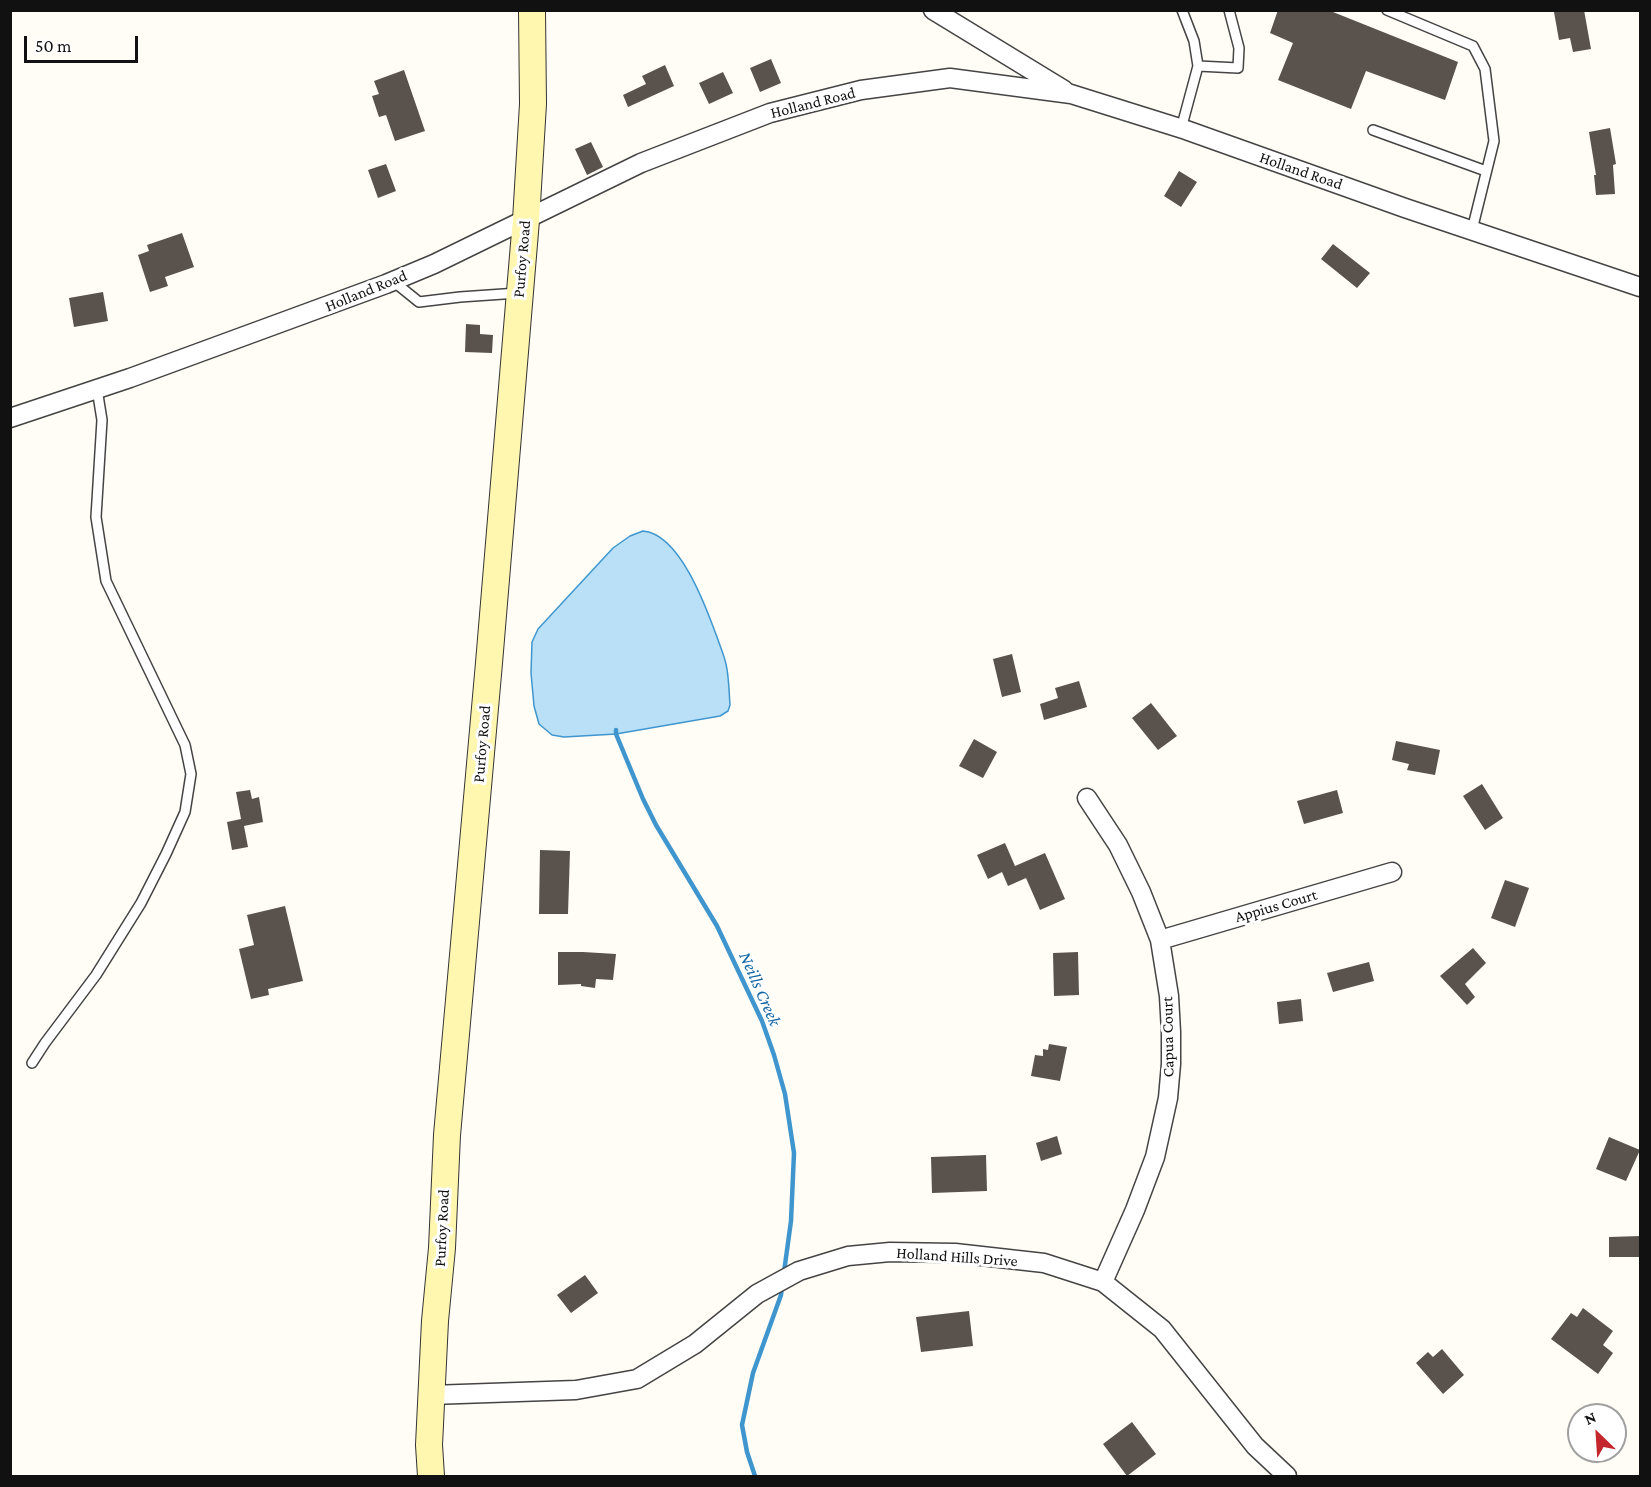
<!DOCTYPE html>
<style>
body{margin:0}
#map{position:relative;width:1651px;height:1487px;overflow:hidden;background:#fffdf5;font-family:"Crimson Pro",serif}
canvas{display:block}
.frame{position:absolute;inset:0;border:12px solid #111;pointer-events:none}
.north{position:absolute;left:1567px;top:1403px;width:60px;height:60px;box-sizing:border-box;background:#fff;border:2px solid #a0a0a0;border-radius:50%;rotate:335deg;font-size:16px;font-weight:700;line-height:24px;text-align:center;color:#111}
.north::after{content:'';display:block;margin:auto;width:21px;height:27px;background:#c4262e;clip-path:polygon(50% 0,100% 100%,50% 72%,0 100%)}
.scale{position:absolute;left:24px;top:36px;width:114px;height:27px;box-sizing:border-box;border:3px solid #111;border-top:0;padding-left:8px;font-size:18px;line-height:21px;white-space:nowrap;color:#111;-webkit-text-stroke:4px #fff;paint-order:stroke}
</style>
<div id="map">
<canvas width="1651" height="1487"></canvas>
<div class="frame"></div>
<div class="north">N</div>
<div class="scale">50 m</div>
</div>
<script>
const context = document.querySelector('canvas').getContext('2d');
context.lineJoin = 'round';
function fillPath(path, color) { context.fillStyle = color; context.fill(path, 'evenodd'); }
function trace(path, color, width, dash) { context.strokeStyle = color; context.lineWidth = width; context.lineCap = dash ? 'butt' : 'round'; context.setLineDash(dash || []); context.stroke(path); }
function write(font, color, halo, rows, align = 'center') {
  context.font = font + ' "Crimson Pro",serif'; context.lineWidth = 6; context.setLineDash([]); context.textBaseline = 'middle'; context.strokeStyle = halo; context.fillStyle = color; for (const [text, x, y, turn = 0] of rows) {
    context.save(); context.translate(x, y); context.rotate((+turn || 0) * Math.PI / 180); context.textAlign = isNaN(turn) ? turn : align; if (halo) context.strokeText(text, 0, 0); context.fillText(text, 0, 0); context.restore();
  }
}
const water = new Path2D(`
 M643,531C680,534 706,607 717,637C720,646 724,655 726,664C729,677 729,692 730,705L728,711L720,716L616,734L564,737L552,735L539,724L534,706L531,673L532,642L538,629L613,548L630,536Z`);
fillPath(water, '#b9e0f7');
trace(water, '#3f96cf', 1.5);
trace(new Path2D(`
 M616,730V734L643,799L656,825L717,926L762,1021L774,1055L785,1094L794,1153L791,1221L784,1272
 M755,1476L747,1452L742,1425L753,1373L781,1295L782,1286`), '#3f96cf', 4.5);
fillPath(new Path2D(`
 M1278,10H1328L1458,62L1445,100L1366,71L1351,109L1278,80L1293,43L1270,33Z
 M1565,10H1584L1591,49L1573,52L1570,38L1559,40L1554,12Z
 M771,59L781,83L760,92L750,68Z
 M665,65L674,86L628,107L623,95L646,84L642,76Z
 M404,70L425,131L395,141L386,115L379,117L372,96L379,94L374,81Z
 M723,72L733,93L709,104L699,83Z
 M1610,128L1616,164L1613,165L1615,194L1596,195L1594,175H1596L1589,132Z
 M591,142L603,167L587,175L575,149Z
 M386,164L396,191L378,198L368,170Z
 M1179,171L1197,182L1181,207L1164,196Z
 M182,233L194,267L165,277L168,286L150,292L138,255L149,251L147,245Z
 M1333,244L1370,273L1357,288L1321,259Z
 M103,292L108,321L74,327L69,298Z
 M466,324L480,325V334L493,335L492,353L465,352Z
 M1012,654L1021,692L1002,697L993,659Z
 M1079,681L1087,707L1044,720L1040,704L1058,698L1055,688Z
 M1151,703L1177,736L1158,750L1132,718Z
 M974,739L997,752L983,778L959,766Z
 M1396,741L1440,750L1435,775L1407,770L1409,764L1392,760Z
 M1482,784L1503,818L1485,830L1463,796Z
 M250,790L252,799L259,797L263,822L244,826L248,847L232,850L227,822L241,819L236,792Z
 M1337,790L1343,813L1304,824L1297,801Z
 M1005,843L1015,866L1045,853L1065,899L1040,910L1026,878L1008,886L1002,872L988,879L977,855Z
 M540,850L570,851L568,914H539Z
 M1505,880L1529,888L1515,927L1491,918Z
 M285,906L303,981L268,989L269,995L251,999L239,949L254,945L247,915Z
 M1473,948L1486,963L1465,984L1475,997L1467,1005L1440,976Z
 M558,952H583L616,954L613,980L596,979L595,988L581,986V984L558,985Z
 M1078,952L1079,995L1054,996L1053,953Z
 M1369,962L1374,981L1333,992L1327,973Z
 M1301,999L1303,1021L1279,1024L1277,1002Z
 M1049,1044L1067,1047L1060,1081L1031,1076L1035,1055L1043,1056V1049L1048,1050Z
 M1057,1136L1062,1154L1041,1161L1036,1143Z
 M1609,1137L1640,1150L1626,1181L1596,1169Z
 M986,1155L987,1191L932,1193L931,1157Z
 M1641,1236V1257H1609V1237Z
 M585,1275L598,1293L571,1313L557,1295Z
 M1583,1308L1613,1331L1603,1345L1613,1353L1598,1374L1551,1339L1571,1313L1577,1317Z
 M969,1311L973,1346L921,1352L916,1317Z
 M1442,1349L1464,1375L1443,1394L1416,1363L1428,1352L1433,1357Z
 M1132,1422L1156,1454L1127,1476L1103,1444Z`), '#5a524d');
const lane = new Path2D(`
 M1387,10L1473,46L1485,69L1494,141L1472,230
 M1198,66L1238,68L1239,48L1229,10
 M1181,129L1198,66L1194,41L1182,10
 M1373,130L1486,171
 M393,281L419,302L460,297L518,293
 M32,1063L45,1043L96,975L141,903L166,854L185,812L191,774L185,745L106,581L96,517L102,420L97,389`);
const street = new Path2D(`
 M933,10L1064,90
 M10,418L130,378L386,284L434,264L641,163L770,113L861,90L950,78L1071,94L1186,130L1405,208L1640,287
 M1087,798L1118,845L1141,892L1160,940L1169,996L1171,1032V1064L1168,1098L1155,1157L1135,1210L1103,1282
 M1160,940L1392,872
 M431,1395L576,1390L637,1379L695,1344L757,1294L799,1271L848,1256L890,1252L955,1253L1044,1263L1103,1282L1162,1329L1255,1446L1287,1476`);
const secondary = new Path2D(`
 M431,1476L429,1445L435,1321L442,1248L447,1135L489,663L526,220L533,104L532,10`);
trace(lane, '#444', 12);
trace(street, '#444', 21);
trace(secondary, '#333', 28);
trace(lane, '#fff', 9);
trace(street, '#fff', 18);
trace(secondary, '#fff6b0', 26);
write('16px', '#111', '#fff', [
 ["Holland Road",813,103,-14],
 ["Holland Road",1301,171,19],
 ["Purfoy Road",522,259,-85],
 ["Holland Road",366,291,-22],
 ["Purfoy Road",482,744,-85],
 ["Appius Court",1276,906,-16],
 ["Capua Court",1168,1037,-91],
 ["Purfoy Road",442,1228,-87],
 ["Holland Hills Drive",957,1257,4]
]);
write('italic 18px', '#1768a6', '#fff', [
 ["Neills Creek",760,989,66]
]);
</script>
